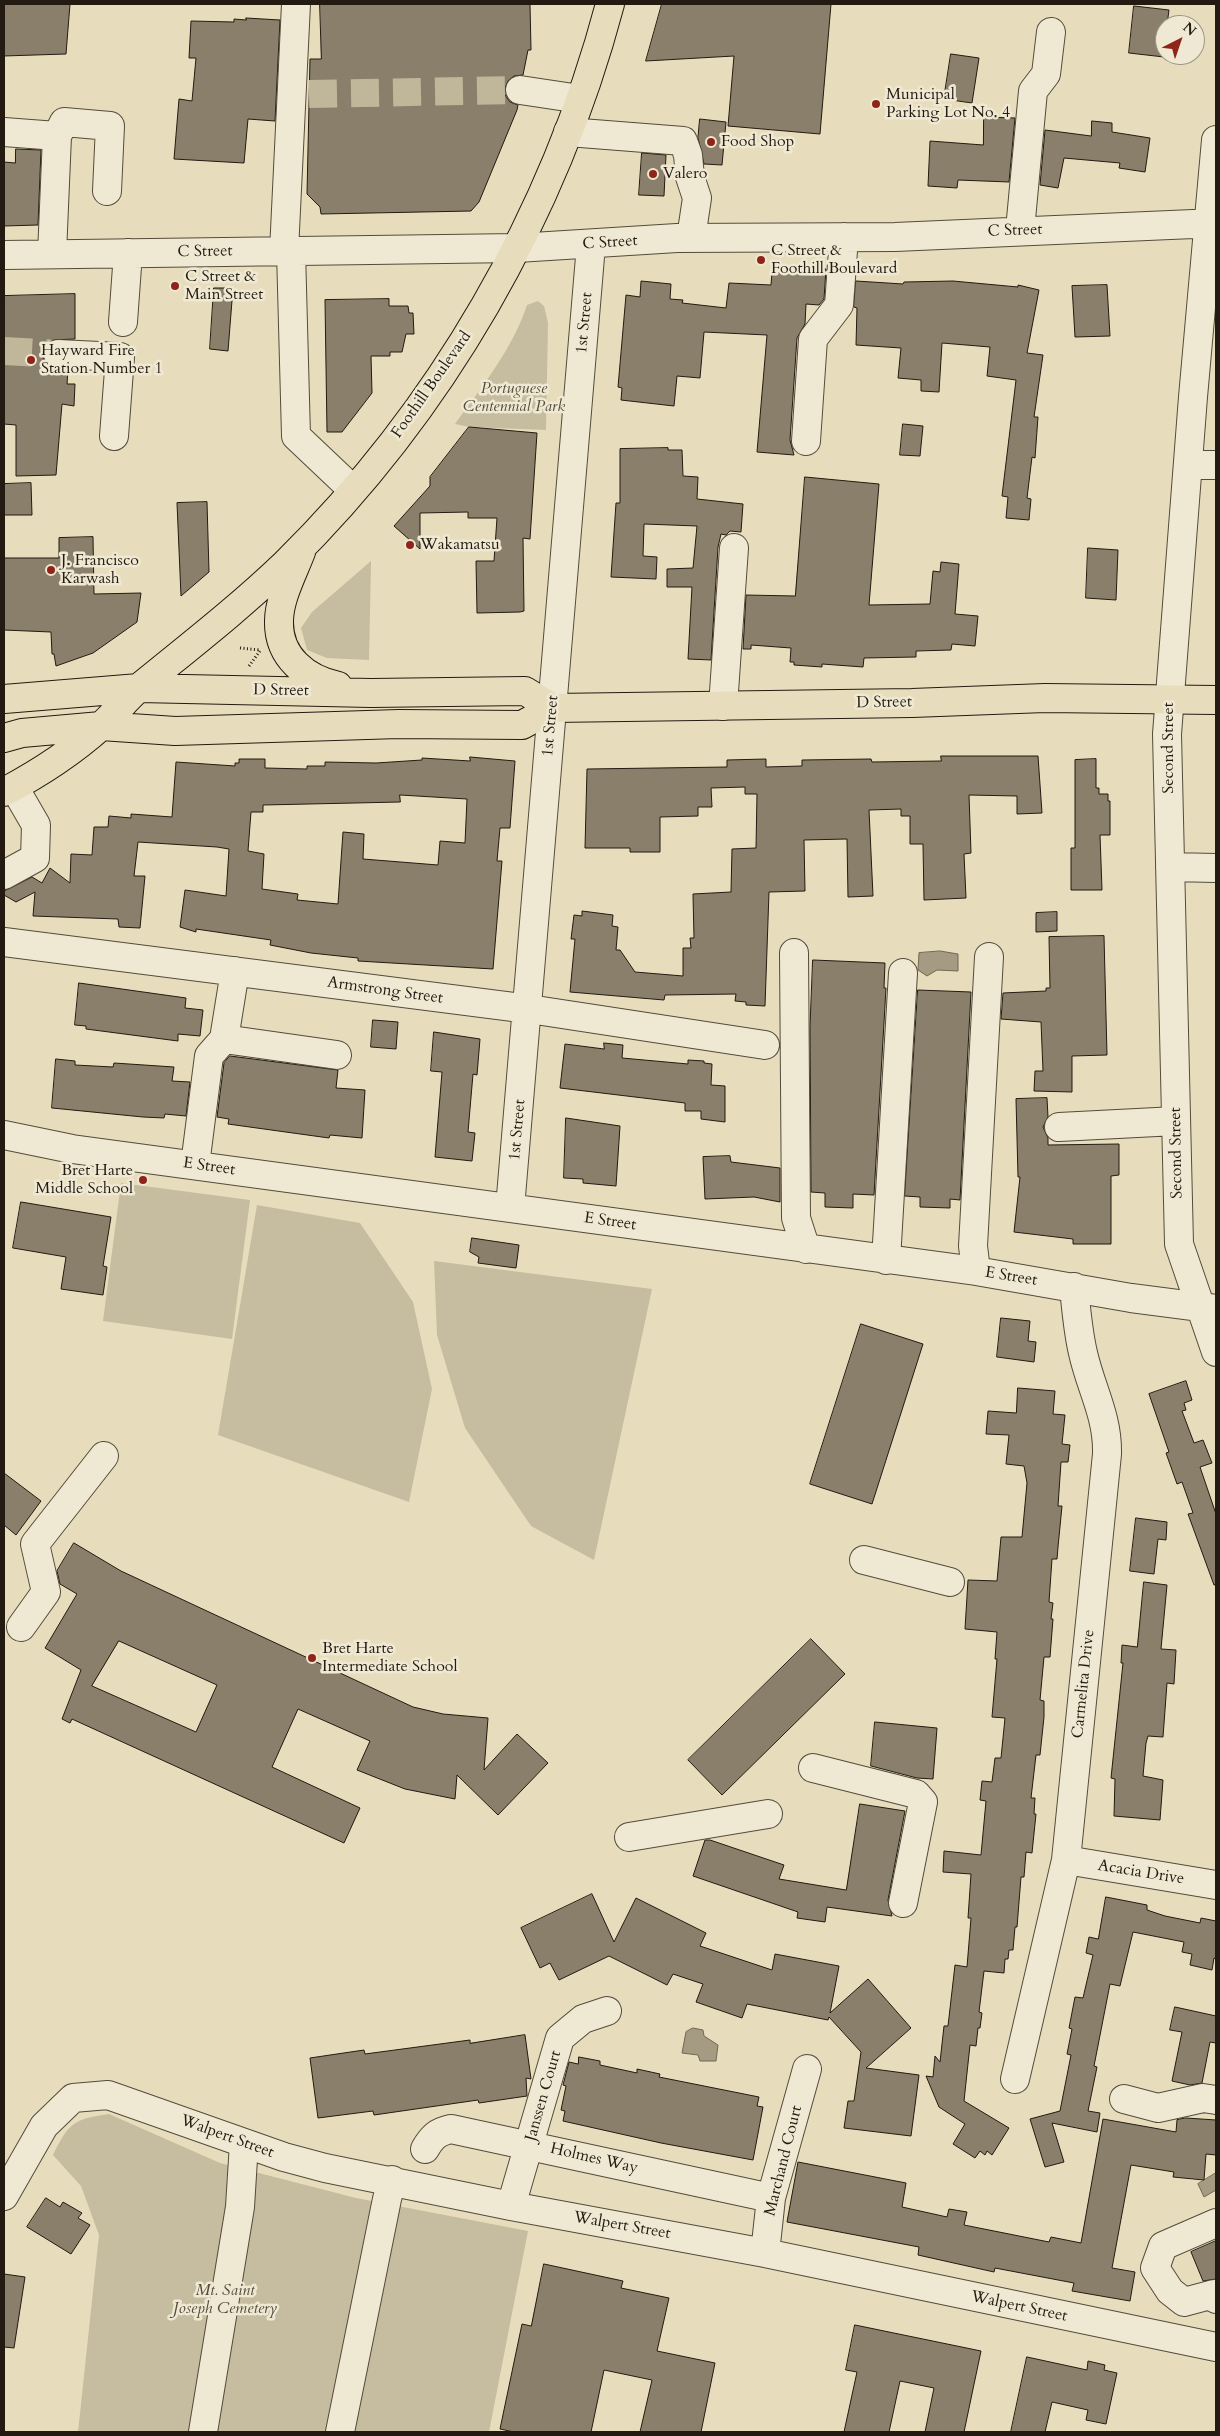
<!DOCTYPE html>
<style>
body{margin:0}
#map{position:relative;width:1220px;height:2436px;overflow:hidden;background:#e7ddbc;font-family:Cardo,serif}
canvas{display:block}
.frame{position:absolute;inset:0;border:5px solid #231a11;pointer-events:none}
.north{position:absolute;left:1155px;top:15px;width:50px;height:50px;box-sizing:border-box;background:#efe9d3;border:1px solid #9d9685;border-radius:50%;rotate:41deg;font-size:14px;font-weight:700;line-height:20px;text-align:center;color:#231a11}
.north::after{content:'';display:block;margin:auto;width:18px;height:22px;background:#8f2418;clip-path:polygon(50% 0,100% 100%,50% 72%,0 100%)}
</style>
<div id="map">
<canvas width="1220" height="2436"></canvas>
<div class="frame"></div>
<div class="north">N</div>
</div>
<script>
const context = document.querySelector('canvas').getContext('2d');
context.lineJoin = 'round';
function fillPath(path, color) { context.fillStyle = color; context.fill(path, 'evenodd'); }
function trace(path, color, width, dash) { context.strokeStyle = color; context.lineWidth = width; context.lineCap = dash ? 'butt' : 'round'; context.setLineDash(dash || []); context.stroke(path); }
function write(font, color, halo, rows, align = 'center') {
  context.font = font + ' Cardo,serif'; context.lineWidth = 5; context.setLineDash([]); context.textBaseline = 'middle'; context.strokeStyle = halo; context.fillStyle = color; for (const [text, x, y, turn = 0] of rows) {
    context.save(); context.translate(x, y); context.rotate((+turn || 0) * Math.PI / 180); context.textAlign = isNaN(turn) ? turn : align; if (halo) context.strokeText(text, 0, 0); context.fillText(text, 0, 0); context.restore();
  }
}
fillPath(new Path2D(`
 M538,301L544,306L548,323L546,430L469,427L455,424C482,387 513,348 527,305Z
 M371,561L369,660L327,658L307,650L301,628L312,612Z
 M121,1183L250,1200L232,1339L103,1321Z
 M257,1205L360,1223L413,1302L432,1389L409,1502L218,1435Z
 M434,1261L652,1289L594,1560L531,1526L465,1428L437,1335Z
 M109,2114L220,2163L356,2198L528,2231L489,2432H78L99,2235L81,2186L53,2155C69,2123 73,2119 109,2114Z`), '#c6bc9f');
const water = new Path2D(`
 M940,951L958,954V971L937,970L927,976L918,970L919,953Z
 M693,2028L703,2030L704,2036L718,2045L716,2061H700L698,2055L682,2053L686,2032Z
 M1216,2173V2190L1204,2197L1198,2184Z`);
fillPath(water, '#a49b82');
trace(water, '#706755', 1);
const building = new Path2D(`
 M4,4H70L66,54L4,56Z
 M320,4H530L531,50H528L523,75L514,76L508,81L505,88V95L510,102L518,105L517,110L479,202L471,211L321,214L320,207L307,194L310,59H321Z
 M662,4H831L820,134L728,126L734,56L646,61Z
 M1134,6L1169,10L1167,25H1165L1164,57L1129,53Z
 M246,18L280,20L275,121L248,119L244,163L174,159L179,99L192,101L196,58H189L191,21L234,22V19L246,20Z
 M951,54L979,58L972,103L944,99Z
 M984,117L1015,118L1009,182L958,180L957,188L928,186L930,141L983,145Z
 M700,119L726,122L722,165L704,164L698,138Z
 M1092,121L1112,123V132L1150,138L1145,172L1119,168L1120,163L1064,158L1058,188L1040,185L1045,130L1091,136Z
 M16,149L41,150L38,225L4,226V162L15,163Z
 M642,153L666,155L664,196L639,195Z
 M782,267L826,269L824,299L819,305L806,304L805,324L797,338L790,440L794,455L757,452L767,335L704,332L700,378L677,376L674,406L621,400L622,388L618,387L626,295L640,297L641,281L671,284L670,299L683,300L682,303L726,308L729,283L771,285L772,272L781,273Z
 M856,281L903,284L904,282L953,281L1018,287V285L1039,290L1027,353L1043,355L1034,417H1038L1035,458L1032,457L1027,498L1031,499L1029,520L1006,518L1008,497L1002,496L1016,380L987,376L990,347L942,343L939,392L921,391V380L898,378L901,348L856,345L857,308L854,307Z
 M1107,285L1110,336L1075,337L1072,286Z
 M214,288H233L228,351L210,349Z
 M75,294V339L51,340L45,345L42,353L44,361L49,367L68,370L67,384H75L74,406L62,404L56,475L16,476V425L4,424V296Z
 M389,299V306H408L409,313H413L414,334H406L402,352H390V356H371L372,393L342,432H327L325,300Z
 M903,424L923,426L920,456L900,455Z
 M469,427L537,433L530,539L523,538L524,611L520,612L477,613L476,561H494L497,518H468V512L420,513V549L394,526L430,486V477Z
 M668,448V450H682L683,476L698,477L697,499L743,504L741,532L730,531L726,535L721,534L718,547L711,660L688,659L692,587H667V569L693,568L697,526L644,524L643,556L657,557L656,579L611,577L616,503H620V449Z
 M805,477L879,484L869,605L930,604L933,571L940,572L941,562L959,564L955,614L978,616L975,646L952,644L951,650L916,651V657L864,658L863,667L822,664V667L794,665V662H790L791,648L751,645V649H743L746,595L795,596Z
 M31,483L32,515H4V484Z
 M207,502L209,572L181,596L177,503Z
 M93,537L94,594L141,593L137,622L93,653L56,666L54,654H52L51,632L4,630V558H59V538Z
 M1088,548L1118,550L1116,600L1086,598Z
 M941,756H1038L1042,813L1017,814V796L969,795L971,853L964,854L966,898L924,900L923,844H910V816H901V809L869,810L873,896L848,897L847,839L804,840L805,891L769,892L765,1006L746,1005V1002L735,1001L736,994L665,995L664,1000L570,992L575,939H571L574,915L582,916V911L613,915L612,926L618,927L616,950H620L635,972L683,976V948H691L690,938H694L693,894L731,892L732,849L756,848L757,794H745V787L711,788L712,807H698V816L660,817V852H630V848H585L587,769L727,767V760L766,759V767L802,766V760L871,759L872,762L941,761Z
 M470,757L515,761L510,828H500L497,861H502L493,969L358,961V958L311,953L270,945L271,940L196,929V932L180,927L185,890L226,896L229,849L217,847L138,842L134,876H145L140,928L119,927L118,919L33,916L35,892L16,902L4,895V891L32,877L42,883L50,868L70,883L71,854L92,855L94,827H108L109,816L131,818V814L172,817L176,762L235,766V763H239V759H265V768L307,769V766H325V762L376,763L422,760V758L470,761ZM400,795L467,799L465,843L440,841L438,865L363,859L364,834L343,832L338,904L297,900L298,894L262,889L264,854L248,851L251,812H263V805L400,802Z
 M1096,759V788H1099V794H1108V801H1110V835H1100L1102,890H1071V848H1075V760Z
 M1057,912V931L1036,932V913Z
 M1104,936L1107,1055L1072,1056V1092L1034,1091L1035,1071H1043L1041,1022L1001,1019L1003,993L1046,991V988H1050L1049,937Z
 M813,960L885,963L884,988H886L874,1195L853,1194V1208L825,1207V1193L811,1192L810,1027Z
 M79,983L186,998L185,1008L203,1010L200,1036L178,1034V1041L86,1029V1026L75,1025Z
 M918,990L971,992L960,1200L950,1199V1208L920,1207V1197L905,1196Z
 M373,1020L398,1022L396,1049L371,1047Z
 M434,1032L480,1039L477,1075L473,1074L468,1132L475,1133L472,1161L435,1157L442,1072L431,1071Z
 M604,1043L623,1045L622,1058L688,1064V1060L704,1061V1063L712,1064L711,1085L725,1086V1122L701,1119V1111H685V1103L560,1088L565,1044L604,1049Z
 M230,1056L338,1070L336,1088L365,1090L362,1138L330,1135L329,1138L228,1124L229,1119L217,1117L224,1063Z
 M56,1059L75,1061V1065L113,1067L114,1063L174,1067L172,1081L190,1082L186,1116L165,1114L164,1118L143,1117L52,1108Z
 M1047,1098L1048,1117L1043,1127L1048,1138V1145L1119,1144V1175L1111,1176V1244H1073V1239L1014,1232L1020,1177H1018L1016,1099Z
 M566,1118L620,1126L616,1186L583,1183V1179L564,1178Z
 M730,1156L731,1162L780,1168V1202L754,1197L705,1199L703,1157Z
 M21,1202L111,1217L103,1266L107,1267L103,1295L61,1289L66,1257L13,1248Z
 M472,1238L519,1245L516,1268L478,1263L479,1257L470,1252Z
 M1001,1318L1030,1321L1028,1341L1036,1342L1034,1362L997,1357Z
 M861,1324L923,1344L872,1504L810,1484Z
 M1186,1381L1192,1400L1184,1403L1186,1410L1182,1411L1194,1443L1203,1440L1212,1463L1200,1467L1216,1514V1585H1214L1188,1514L1193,1513L1182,1482L1177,1484L1166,1453L1169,1452L1149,1394Z
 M1018,1388L1055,1391L1053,1414L1065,1415L1062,1444L1070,1445L1068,1462H1061L1058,1506H1062L1058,1547L1057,1559H1052L1049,1602L1053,1603L1051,1619H1053L1050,1657H1044L1040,1700L1044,1701V1717L1040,1755H1036L1031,1798H1035L1034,1814H1036L1032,1853L1026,1852L1024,1877H1021L1017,1927H1015L1013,1950H1009L1008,1959H1005L1004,1973L984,1971L979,2012L982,2013L980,2028H978L976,2046L970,2045L964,2101L1009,2128L992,2155L987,2151L985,2155L980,2151L975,2158L953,2144L965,2124L939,2107L926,2076L933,2077L935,2056L940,2062L944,2026H948L955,1965L967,1967L971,1918H968L971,1874L943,1872L944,1851L981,1855L986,1801L980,1800L982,1781L992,1782L995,1758H1001L1005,1718L992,1717L997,1659H995L997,1632L965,1629L968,1580L997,1581L1001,1537H1022L1027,1483L1024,1466L1006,1464L1009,1435L986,1434L988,1411L1016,1413Z
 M4,1473L41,1501L16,1535L4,1525Z
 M1136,1518L1167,1522L1166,1540L1158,1539L1154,1574L1130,1571Z
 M74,1543L121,1571L413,1707L443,1714L488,1718L484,1770L517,1734L548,1763L498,1815L457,1775L455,1799L405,1789L357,1770L370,1741L298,1709L272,1767L360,1808L344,1843L72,1719L70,1723L62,1719L81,1670L45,1648L77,1594L60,1584L57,1571ZM119,1641L217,1685L196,1732L92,1686Z
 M1144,1582L1167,1585L1161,1649L1176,1650L1174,1684L1167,1683L1163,1737L1148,1736L1146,1743L1143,1776L1163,1780L1160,1820L1114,1816L1115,1779L1111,1778L1123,1663H1121L1122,1645L1137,1647Z
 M811,1639L845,1674L722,1795L688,1760Z
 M875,1722L937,1728L933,1779L917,1778L871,1766Z
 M860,1804L905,1811L888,1900L892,1916L827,1907L825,1922L797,1918L798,1912L693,1876L705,1840H710L784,1865L779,1879L846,1890Z
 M592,1894L614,1942L636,1898L706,1933L700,1946L772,1970L775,1954L839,1966L830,2013L868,1979L911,2028L866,2068L919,2075L911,2136L844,2128L848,2101H854L861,2052L829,2017L828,2020L747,2004L742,2018L696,2002L703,1984L673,1974L667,1985L609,1956L559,1980L550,1963L540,1968L521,1928Z
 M1106,1897L1147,1905V1910L1165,1916L1200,1923L1201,1918L1216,1921V1959L1214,1958L1212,1970L1190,1965L1192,1954L1182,1952L1184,1942L1133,1932L1120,1986L1110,1984L1094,2066L1097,2067L1088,2111L1100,2113L1097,2132L1052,2123L1064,2162L1045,2167L1030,2119L1060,2111L1071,2055L1067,2054L1072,2029L1069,2028L1075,1997L1083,1998L1093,1955L1086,1953L1089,1937L1098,1939Z
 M1175,2007L1216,2016V2043L1210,2042L1202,2083L1190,2085L1172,2081L1182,2032L1170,2030Z
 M525,2035L531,2079L526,2078L527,2096L479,2103L478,2100L374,2115L373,2111L318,2118L310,2058L364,2050L365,2054L470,2040V2043Z
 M579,2057L600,2061V2065L637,2073V2069L660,2074L659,2077L759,2097L757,2106L763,2107L753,2160L661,2143L563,2121L565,2111L561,2110L566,2086L563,2085L569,2062L578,2064Z
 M1186,2118L1216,2120V2155L1206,2154L1204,2180L1173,2177L1174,2172L1131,2165L1112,2268L1135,2272L1130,2301L1072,2291L1074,2283L995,2268L994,2272L918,2255L919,2247L787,2222L798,2162L906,2183L902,2207L947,2217L949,2209L967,2212L964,2225L1049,2242L1051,2237L1081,2243L1103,2119L1176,2132L1177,2120Z
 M46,2198L60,2207L63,2202L82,2213L78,2218L90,2225L71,2254L27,2227Z
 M1216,2241V2279L1203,2281L1191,2252Z
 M544,2264L623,2281L621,2288L669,2298L657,2351L715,2363L701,2432H640L652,2380L604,2370L591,2432H514L500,2429L522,2324L531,2326Z
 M4,2274L25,2277L14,2348L4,2347Z
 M855,2325L981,2351L964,2432H925L934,2388L900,2381L889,2432H844L857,2372L846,2370Z
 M1027,2357L1087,2370L1088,2361L1105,2365L1104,2370L1117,2373L1106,2424L1086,2420L1088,2410L1052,2402L1045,2432H1011Z`);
fillPath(building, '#897f6a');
trace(building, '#231a11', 1);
trace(new Path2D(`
 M309,94L520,90
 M4,351L58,354`), '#c0b69a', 28, [28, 14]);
const minor = new Path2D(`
 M520,90L580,99
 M4,132L57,136L52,254
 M568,132L683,141L688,155L690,177L697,198L691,238
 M57,136L64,122L110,126L107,191
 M1216,140L1193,397L1167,734L1179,1244L1216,1352
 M1020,230L1033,91L1046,74L1051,32
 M284,251L296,4
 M291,251L296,436L353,490
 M4,255L517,248L677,238L895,237L1216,223
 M123,322L128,253
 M58,354L120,357L114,436
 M806,441L813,339L839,305L844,237
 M1189,465H1216
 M723,706L734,548
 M1170,867L1216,868
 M4,875L35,858L36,825L14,787
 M4,942L529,1009L765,1045
 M794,953L796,1218L806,1249
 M224,1039L337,1055
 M1059,1127L1176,1121
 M4,1135L72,1149L976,1271L1131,1298L1216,1309
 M195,1165L209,1056L224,1039L235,971
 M510,1208L591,245
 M886,1260L903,973
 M976,1271L973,1246L989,957
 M864,1560L950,1582
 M21,1627L46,1592L35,1544L104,1456
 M813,1768L916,1794L923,1802L903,1903
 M629,1837L768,1814
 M1066,1860L1216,1885
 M1015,2079L1066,1860L1107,1454C1108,1416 1091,1389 1083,1353C1078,1332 1076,1309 1074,1287
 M1124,2099L1158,2108L1203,2098L1216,2100
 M425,2149C432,2137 437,2132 451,2129L771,2198
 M4,2196L44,2126L73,2098L108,2095L284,2157L325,2168L511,2206L765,2253L1216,2347
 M511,2206L560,2038L583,2019L607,2011
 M1216,2223L1163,2246L1155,2268L1170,2291L1184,2302L1214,2294L1216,2299
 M765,2253L771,2198L807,2069
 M203,2432L240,2207L244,2143
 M340,2432L387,2199L392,2180`);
const major = new Path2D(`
 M301,552C293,573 279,599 279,621C278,657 306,679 338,686
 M4,699L139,688L371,693L525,691L553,708
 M4,738L22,733L101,726L175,731L399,724L522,725L553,708L912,703L1045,698L1216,700
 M4,792C38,774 72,752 101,726C115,714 126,698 141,686C190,646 239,608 285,564C441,411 554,215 610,4`);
trace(minor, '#544b3c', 30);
trace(major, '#231a11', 30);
trace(new Path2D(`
 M240,648L260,650
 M249,666L260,651`), '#231a11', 3, [1, 2.5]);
trace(minor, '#efe9d3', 28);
trace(major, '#e7ddbc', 28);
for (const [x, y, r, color] of [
 [876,104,5,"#8f2418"],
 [711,142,5,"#8f2418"],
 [653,174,5,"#8f2418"],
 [761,260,5,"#8f2418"],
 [175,286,5,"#8f2418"],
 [31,360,5,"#8f2418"],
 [410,545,5,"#8f2418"],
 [51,570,5,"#8f2418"],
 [143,1180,5,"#8f2418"],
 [312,1658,5,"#8f2418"]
]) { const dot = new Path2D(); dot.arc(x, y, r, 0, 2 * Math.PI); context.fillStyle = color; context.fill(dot); trace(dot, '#efe9d3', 2); }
write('16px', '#231a11', '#efe9d3', [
 ["Municipal",886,95],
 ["Parking Lot No. 4",886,113],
 ["Food Shop",721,142],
 ["Valero",663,174],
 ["C Street &",771,251],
 ["Foothill Boulevard",771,269],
 ["C Street &",185,277],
 ["Main Street",185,295],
 ["Hayward Fire",41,351],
 ["Station Number 1",41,369],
 ["Wakamatsu",420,545],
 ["J. Francisco",61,561],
 ["Karwash",61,579],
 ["Bret Harte",133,1171,"right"],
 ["Middle School",133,1189,"right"],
 ["Bret Harte",322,1649],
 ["Intermediate School",322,1667]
], 'left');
write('16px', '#231a11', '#efe9d3', [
 ["C Street",1015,231,-2],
 ["C Street",610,243,-4],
 ["C Street",205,252,-1],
 ["1st Street",585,323,-85],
 ["Foothill Boulevard",432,385,-55],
 ["D Street",281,691,1],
 ["D Street",884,703,-1],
 ["1st Street",551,726,-85],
 ["Second Street",1169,748,-90],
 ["Armstrong Street",385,991,8],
 ["1st Street",518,1130,-85],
 ["Second Street",1177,1153,-91],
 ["E Street",209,1167,8],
 ["E Street",610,1222,8],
 ["E Street",1011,1277,9],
 ["Carmelita Drive",1084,1684,-84],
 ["Acacia Drive",1141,1873,9],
 ["Janssen Court",544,2096,-74],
 ["Walpert Street",227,2137,20],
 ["Holmes Way",594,2159,13],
 ["Marchand Court",784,2161,-76],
 ["Walpert Street",622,2226,10],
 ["Walpert Street",1019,2307,12]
]);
write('italic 16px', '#544b3c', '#efe9d3', [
 ["Portuguese",514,389],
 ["Centennial Park",514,407],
 ["Mt. Saint",225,2291],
 ["Joseph Cemetery",225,2309]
]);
</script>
